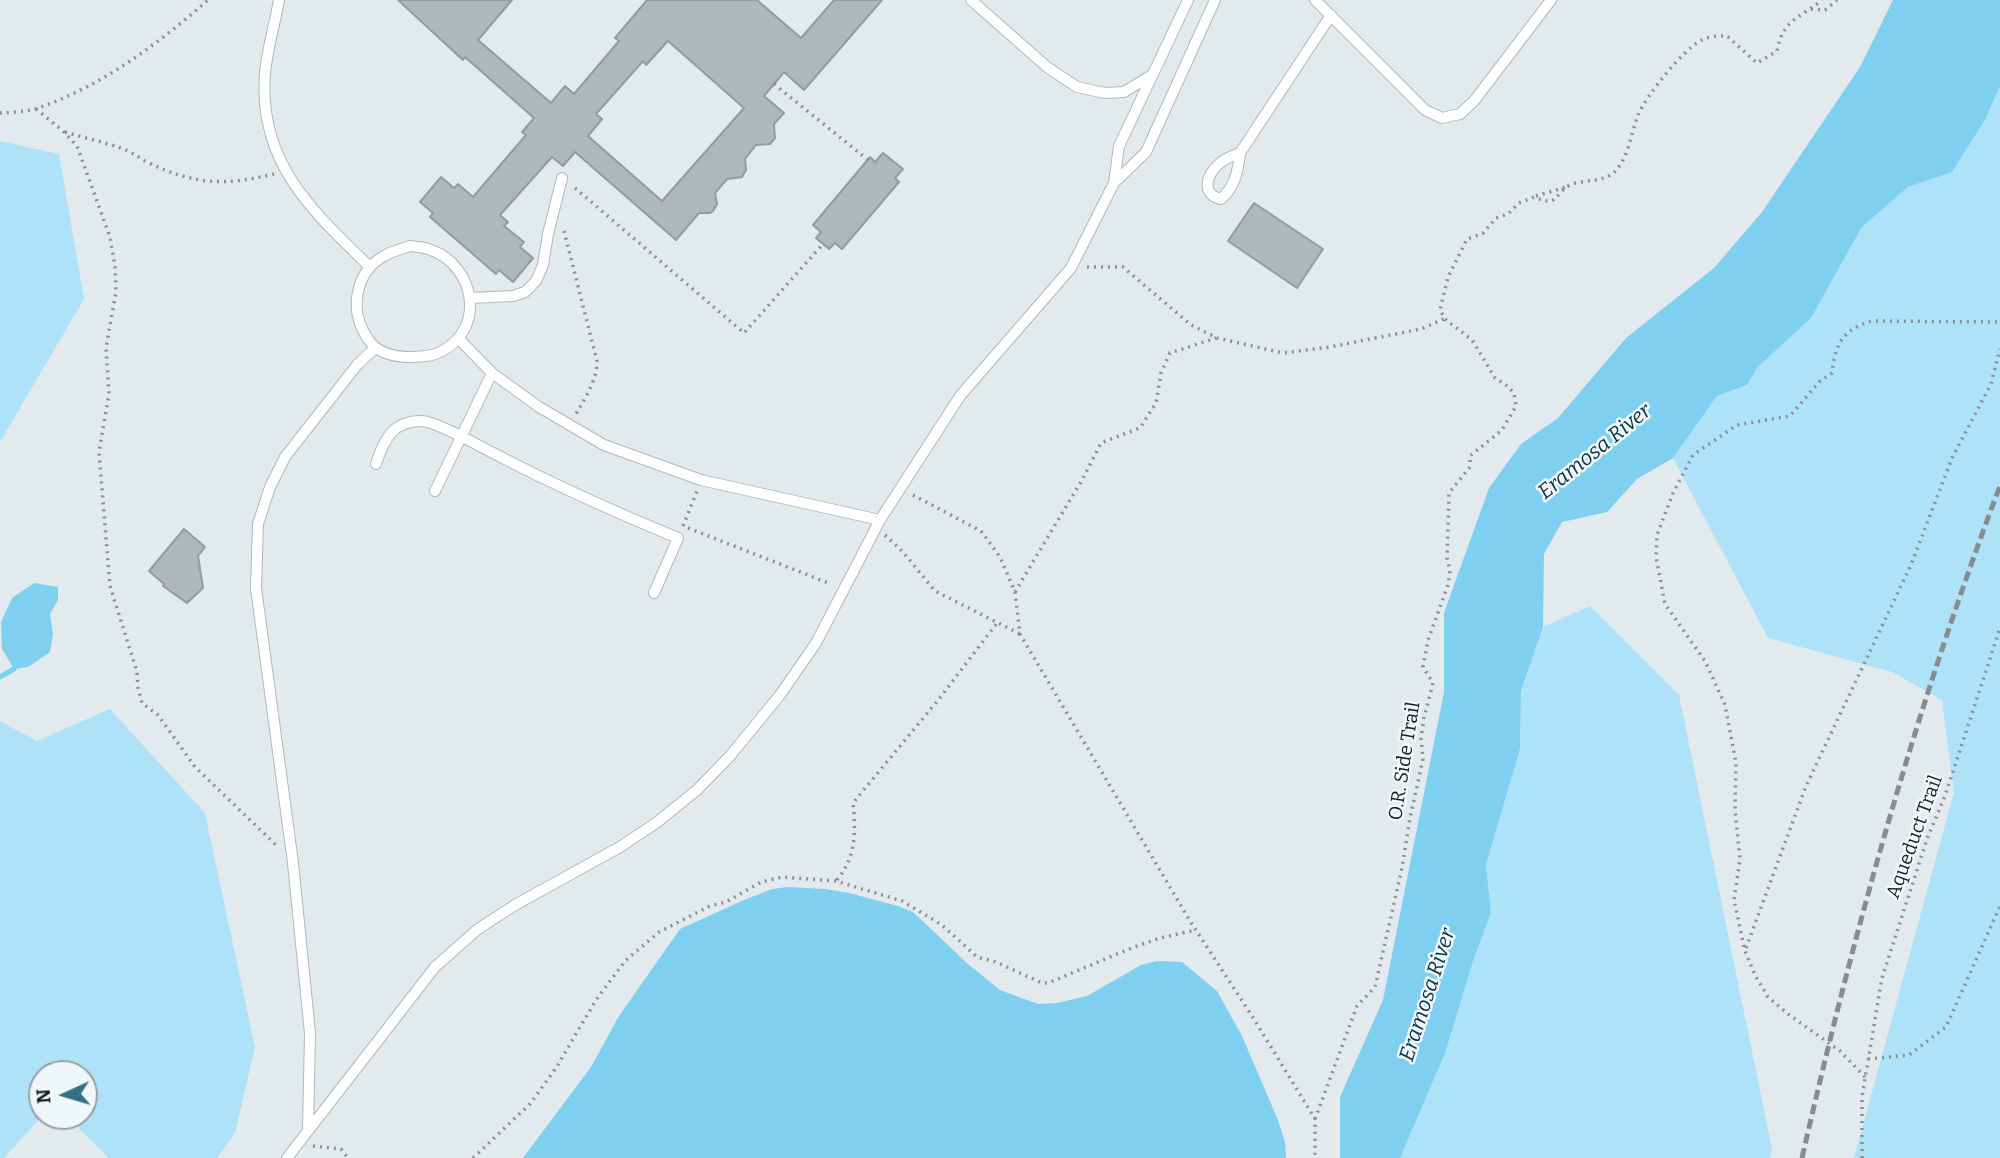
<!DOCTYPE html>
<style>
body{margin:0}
#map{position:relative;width:2000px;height:1158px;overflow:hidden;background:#e2eaed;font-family:Bitter,serif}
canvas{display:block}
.north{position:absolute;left:28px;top:1060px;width:70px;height:70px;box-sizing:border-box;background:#f0f7fa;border:2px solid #9aa0a2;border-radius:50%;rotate:266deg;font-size:19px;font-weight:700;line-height:28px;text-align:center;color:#1a1d1e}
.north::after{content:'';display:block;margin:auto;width:24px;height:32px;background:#337086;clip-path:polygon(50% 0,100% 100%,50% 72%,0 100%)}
</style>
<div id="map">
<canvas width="2000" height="1158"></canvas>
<div class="north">N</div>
</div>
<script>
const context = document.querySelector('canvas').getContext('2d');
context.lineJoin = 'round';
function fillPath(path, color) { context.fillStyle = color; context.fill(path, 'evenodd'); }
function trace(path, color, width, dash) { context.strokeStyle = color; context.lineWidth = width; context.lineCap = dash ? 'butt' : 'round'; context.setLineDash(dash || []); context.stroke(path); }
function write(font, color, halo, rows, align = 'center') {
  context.font = font + ' Bitter,serif'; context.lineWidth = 5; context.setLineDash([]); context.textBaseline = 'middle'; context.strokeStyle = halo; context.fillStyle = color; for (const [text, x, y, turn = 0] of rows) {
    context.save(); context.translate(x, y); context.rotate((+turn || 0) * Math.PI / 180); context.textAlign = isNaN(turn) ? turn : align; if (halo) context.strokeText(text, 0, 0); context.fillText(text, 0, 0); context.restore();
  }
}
fillPath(new Path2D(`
 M2000,86V1158H1854L1954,792L1942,700L1892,672L1768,638L1673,458L1717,396L1747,385L1758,367L1811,318L1862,227L1908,187L1952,172L1985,120Z
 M0,141L59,154L84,299L0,442Z
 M1590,606L1679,695L1772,1149L1770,1158H1400L1491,913L1486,865L1520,749L1521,691L1543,627Z
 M110,709L205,813L255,1047L235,1133L217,1158H109L66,1116H84V1074H42V1116L4,1158H0V721L37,741Z`), '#ade2f8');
fillPath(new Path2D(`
 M1893,0H2000V86L1985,120L1952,172L1908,187L1862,227L1811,318L1758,367L1747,385L1717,396L1673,458L1637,479L1607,512L1562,522L1544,554L1543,627L1521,691L1520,749L1486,865L1491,913L1473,961L1445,1053L1400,1158H1340V1097L1383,1000L1444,692V613L1489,488L1521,444L1558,418L1626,338L1714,268L1762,212L1860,67Z
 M34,583L58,587V600L50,614L53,635L50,652L28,667L14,669L2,649L1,622L12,598Z
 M788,887L825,889L849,893L898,906L913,912L968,964L1000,990L1038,1004L1057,1003L1087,996L1141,965L1157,961L1182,962L1217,991L1242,1036L1278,1120L1285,1142L1286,1158H523L591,1067L619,1016L680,929L744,900L772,889Z`), '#7fd0f0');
trace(new Path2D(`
 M0,677L14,669`), '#7fd0f0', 5);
const building = new Path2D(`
 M398,0H512L478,40L551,103L565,86L574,94L619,41L615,38L647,0H757L801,38L834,0H882L804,90L784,72L764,96L784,113L774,124L775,138L770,144L756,145L745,159L746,170L742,177L727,179L715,193L717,204L713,211L710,213H699L676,240L575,152L563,166L552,157L500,215L508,222L504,226L524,242L520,247L533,258L513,282L499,270L496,274L430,217L433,213L420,202L441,177L454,188L458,184L473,197L526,135L522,132L534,118L465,57L463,60ZM668,41L744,108L662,201L588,136L602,119L596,114L643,61L646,65Z
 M883,153L903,169L895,178L899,182L842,249L835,243L829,249L816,238L821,232L813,225L870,157L875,162Z
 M1254,203L1323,249L1297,288L1228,241Z
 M184,529L205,547L198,556L203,588L187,603L163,586L164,584L149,571Z`);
fillPath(building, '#b0b7ba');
trace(building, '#949b9e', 2);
const service = new Path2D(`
 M279,0C275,24 267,49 265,74C258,162 312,211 370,267
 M971,0L1047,67L1077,87L1105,93L1124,92L1152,75
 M1315,0L1425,110L1442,118L1460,114L1474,101L1551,0
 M1240,153C1232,156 1225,158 1219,164C1206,175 1201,195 1221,199C1235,187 1238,171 1240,153L1331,15
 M1114,183L1119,146L1188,0
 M410,246C416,247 425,247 431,250C475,266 486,328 442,351C431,357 417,357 405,357C390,356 376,352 368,339C349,312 354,273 384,256C392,251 402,249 410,246Z
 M470,298L513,296L525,292L536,281L543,265L548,234L562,178
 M458,338L492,373L539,407L604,445L701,480L880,520
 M376,464C384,439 393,421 421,421C437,421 482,448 499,456C557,486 617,513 678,538L654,593
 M435,491L492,373
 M308,1130L310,1033L293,863L256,588L258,524L270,487L285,457L357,365L374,349
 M287,1158L435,967L478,929L515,905L620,847L656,823L697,790L730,756L780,695L816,643L880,520L960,396L1071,268L1114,183L1146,152L1215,0`);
trace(service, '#b1b8bb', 12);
trace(new Path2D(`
 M1811,9L1825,10L1837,0
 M774,84L868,160
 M36,109L63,131L77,146L110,237L115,266L116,292L106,348L109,394L99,452L110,586L137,672L138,688L142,703L158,715L195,767L277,846
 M0,113C12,112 27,112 38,108C102,86 158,44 208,0
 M65,132C84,138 105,142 123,149C132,152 139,158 147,162C195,185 224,186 274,174
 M575,188L744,333L823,244
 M1536,196L1566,187
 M564,231L597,361C597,380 585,398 576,414
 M1087,267H1123L1191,325L1217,338L1283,353L1330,347L1421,329L1444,319
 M913,495L981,531L1000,557L1015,592L1020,634L1190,921L1252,1016L1315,1119V1158
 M683,526L697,491
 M688,528L831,584
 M885,535L903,552L935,591L1020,634
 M1015,592L1082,480L1101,443L1140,428L1156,403L1161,373L1170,353L1216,338
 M837,880C856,857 856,832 853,803L939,699L997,623
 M1746,948L1806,786L1911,565L1952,458L1991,384L2000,349
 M1868,1059L1909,1055L1946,1027L2000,906
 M1865,1077L1840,1051L1788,1014L1768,997L1755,975L1745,951L1734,900L1740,859L1735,810L1736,763L1725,705L1705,661L1665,604L1656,557L1657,535L1673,493L1693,455L1737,425L1790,416L1819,382L1832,373C1835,344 1843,329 1872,321L2000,322
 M1315,1119L1357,1006L1375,987L1402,868L1410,818L1423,759L1421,738L1424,718L1433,683L1423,667L1428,640L1448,585L1450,571L1447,558L1449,493L1470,467V456L1502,430L1516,406L1514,394L1509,387L1495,378L1472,340L1445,319L1440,310L1448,277L1467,239L1483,233L1496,218L1508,214L1519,203L1534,197C1559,208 1553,194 1570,185C1584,179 1599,183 1612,174C1628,162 1631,133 1638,115C1646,96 1682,51 1700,41C1708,36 1718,36 1727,36L1757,63L1777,51C1783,19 1799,19 1822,0
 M313,1146L341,1149L348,1158
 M473,1158L530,1104L556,1068L596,1000L625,961L659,932L710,906L726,902L761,882L782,877L836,881L902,901L942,925L977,957L996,962L1042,983H1048L1134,947L1160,938L1196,930
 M1862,1158V1097L1882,978L1927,839L1945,796L2000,628`), '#8a9092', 3.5, [2, 5]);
trace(service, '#fff', 10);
trace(new Path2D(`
 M1802,1158C1854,930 1917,705 2000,486`), '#878c8e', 5, [10, 5]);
write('19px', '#1a1d1e', '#f0f7fa', [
 ["O.R. Side Trail",1405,761,-81],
 ["Aqueduct Trail",1915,837,-70]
]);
write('italic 21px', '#0b323f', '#f0f7fa', [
 ["Eramosa River",1595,452,-39],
 ["Eramosa River",1428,995,-72]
]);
</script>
